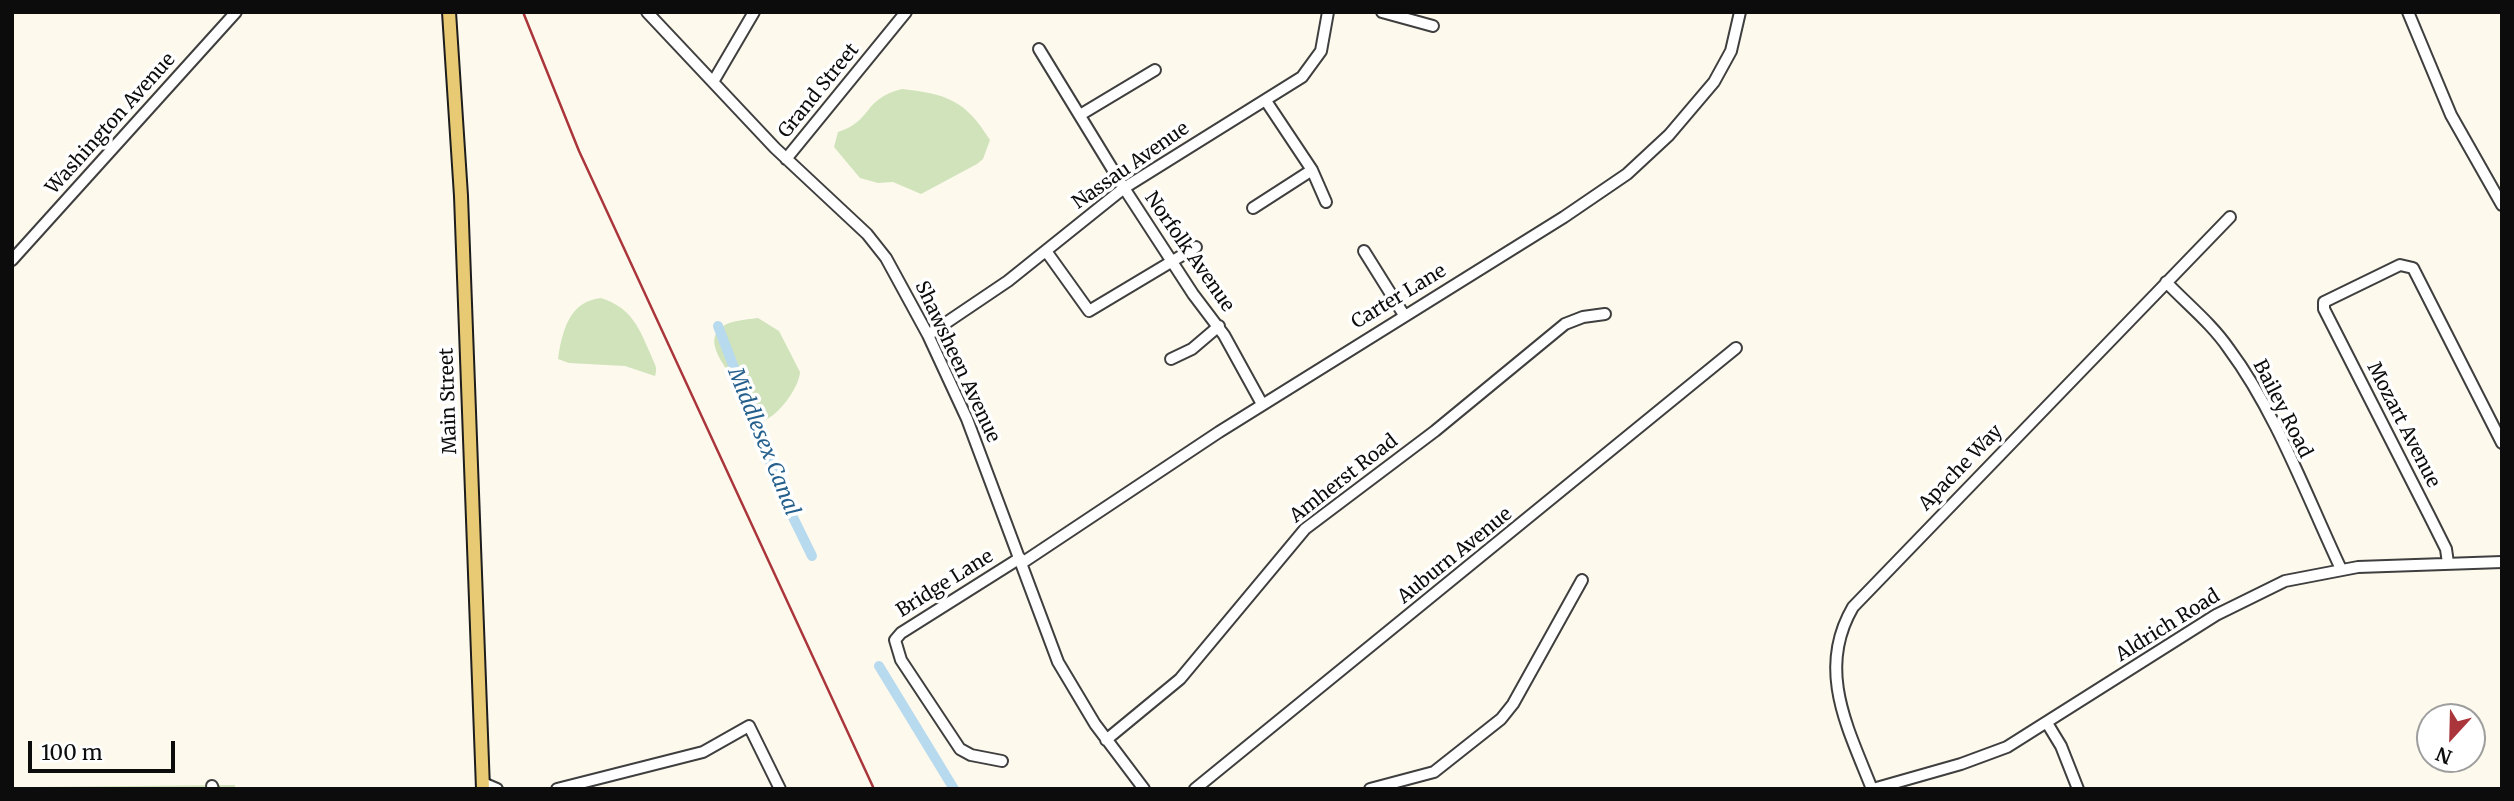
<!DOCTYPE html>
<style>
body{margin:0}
#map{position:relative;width:2514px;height:801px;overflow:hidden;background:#fdf9ed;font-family:Merriweather,serif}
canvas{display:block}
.frame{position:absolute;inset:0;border:14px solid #0c0c0c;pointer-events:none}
.north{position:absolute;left:2416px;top:703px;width:70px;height:70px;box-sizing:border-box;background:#fff;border:2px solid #9e9e9e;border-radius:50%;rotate:202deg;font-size:19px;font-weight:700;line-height:28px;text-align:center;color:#0c0c0c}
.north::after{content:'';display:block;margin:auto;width:24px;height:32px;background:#aa363c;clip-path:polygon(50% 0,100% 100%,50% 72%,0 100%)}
.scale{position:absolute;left:28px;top:741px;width:147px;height:32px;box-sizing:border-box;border:4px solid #0c0c0c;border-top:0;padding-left:9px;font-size:21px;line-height:24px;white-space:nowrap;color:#0c0c0c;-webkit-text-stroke:5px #fff;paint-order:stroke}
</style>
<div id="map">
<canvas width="2514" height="801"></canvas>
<div class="frame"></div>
<div class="north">N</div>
<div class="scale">100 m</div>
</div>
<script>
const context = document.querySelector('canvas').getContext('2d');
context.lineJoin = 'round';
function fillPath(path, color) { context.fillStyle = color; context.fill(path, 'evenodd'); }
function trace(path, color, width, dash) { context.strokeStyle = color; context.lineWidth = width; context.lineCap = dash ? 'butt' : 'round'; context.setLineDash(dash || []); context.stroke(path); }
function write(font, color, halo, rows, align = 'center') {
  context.font = font + ' Merriweather,serif'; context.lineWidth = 7; context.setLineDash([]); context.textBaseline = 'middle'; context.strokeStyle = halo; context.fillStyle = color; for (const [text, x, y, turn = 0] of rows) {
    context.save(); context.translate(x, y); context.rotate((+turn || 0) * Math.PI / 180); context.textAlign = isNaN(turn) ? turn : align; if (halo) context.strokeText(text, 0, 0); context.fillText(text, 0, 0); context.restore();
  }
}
fillPath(new Path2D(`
 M902,89C947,94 965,100 990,140L983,159L977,164L921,194L893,182L878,183L860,178L834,147L838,132C873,121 862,99 902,89Z
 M601,298C632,308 639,328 651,355C654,364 658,366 655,376L625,366L569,363L558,359C562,332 569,301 601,298Z
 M758,318L779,331L800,372C799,388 778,416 763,421L745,414C742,405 740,395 737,387C731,372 706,348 717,332C725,320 745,320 758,318Z
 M235,785V789L34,787Z`), '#d0e3bb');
trace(new Path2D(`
 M718,326L785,501L812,556
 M879,666L954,789`), '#b8daee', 10);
const minor = new Path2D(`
 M647,12L775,148L867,234L886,258L928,335L967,419L1058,662L1095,724L1144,789
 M1382,12L1433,26
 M2408,12L2451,115L2502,205
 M1039,49L1124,188L1193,294L1224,335L1262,404
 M713,82L754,12
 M1266,101L1312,170L1326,202
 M1080,115L1155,70
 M786,159L906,12
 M1253,208L1312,170
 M1046,251L1089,311L1196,247
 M1364,251L1404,315
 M12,260L236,12
 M2166,282C2187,304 2212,324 2229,349C2276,412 2307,497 2341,569
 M928,335L1008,281L1124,188L1302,77L1321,51L1328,12
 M1171,359L1192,349L1219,326
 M1022,563L1219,432L1564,217L1627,174L1669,135L1714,82L1731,51L1740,12
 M2448,563L2446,549L2430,517L2324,309V302L2400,265L2413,268L2502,443
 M2047,723L2061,746L2078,789
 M1106,740L1180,679L1305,529L1435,431L1565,324L1583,317L1605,314
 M1002,761L971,755L960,749L901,660L895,640L901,633L1020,558
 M483,783L497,789
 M212,786L213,789
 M557,789L703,752L749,726L780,789
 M1195,789L1736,348
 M1370,789L1434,772L1501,719L1513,704L1582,580
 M1872,789C1848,728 1816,670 1853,607L2230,217
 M1873,789L1961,764L2007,747L2216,615L2285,581L2358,567L2502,562`);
const major = new Path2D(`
 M449,12L461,196L483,789`);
trace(minor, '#3f3f3f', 14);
trace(major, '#1d1d1d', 16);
trace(minor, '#fff', 10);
trace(major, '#e7ca73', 12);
trace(new Path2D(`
 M523,12L579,151L874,789`), '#aa363c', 2.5);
write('19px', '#0c0c0c', '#fff', [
 ["Grand Street",819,91,-51],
 ["Washington Avenue",111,124,-48],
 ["Nassau Avenue",1131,166,-35],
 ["Norfolk Avenue",1189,252,55],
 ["Carter Lane",1399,297,-31],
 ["Shawsheen Avenue",957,362,65],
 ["Main Street",449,401,-92],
 ["Bailey Road",2282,409,63],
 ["Mozart Avenue",2403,425,63],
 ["Apache Way",1961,468,-46],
 ["Amherst Road",1344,479,-38],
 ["Auburn Avenue",1455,556,-39],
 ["Bridge Lane",945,584,-32],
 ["Aldrich Road",2168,626,-32]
]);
write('italic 21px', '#26608d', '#fff', [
 ["Middlesex Canal",763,442,68]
]);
</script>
